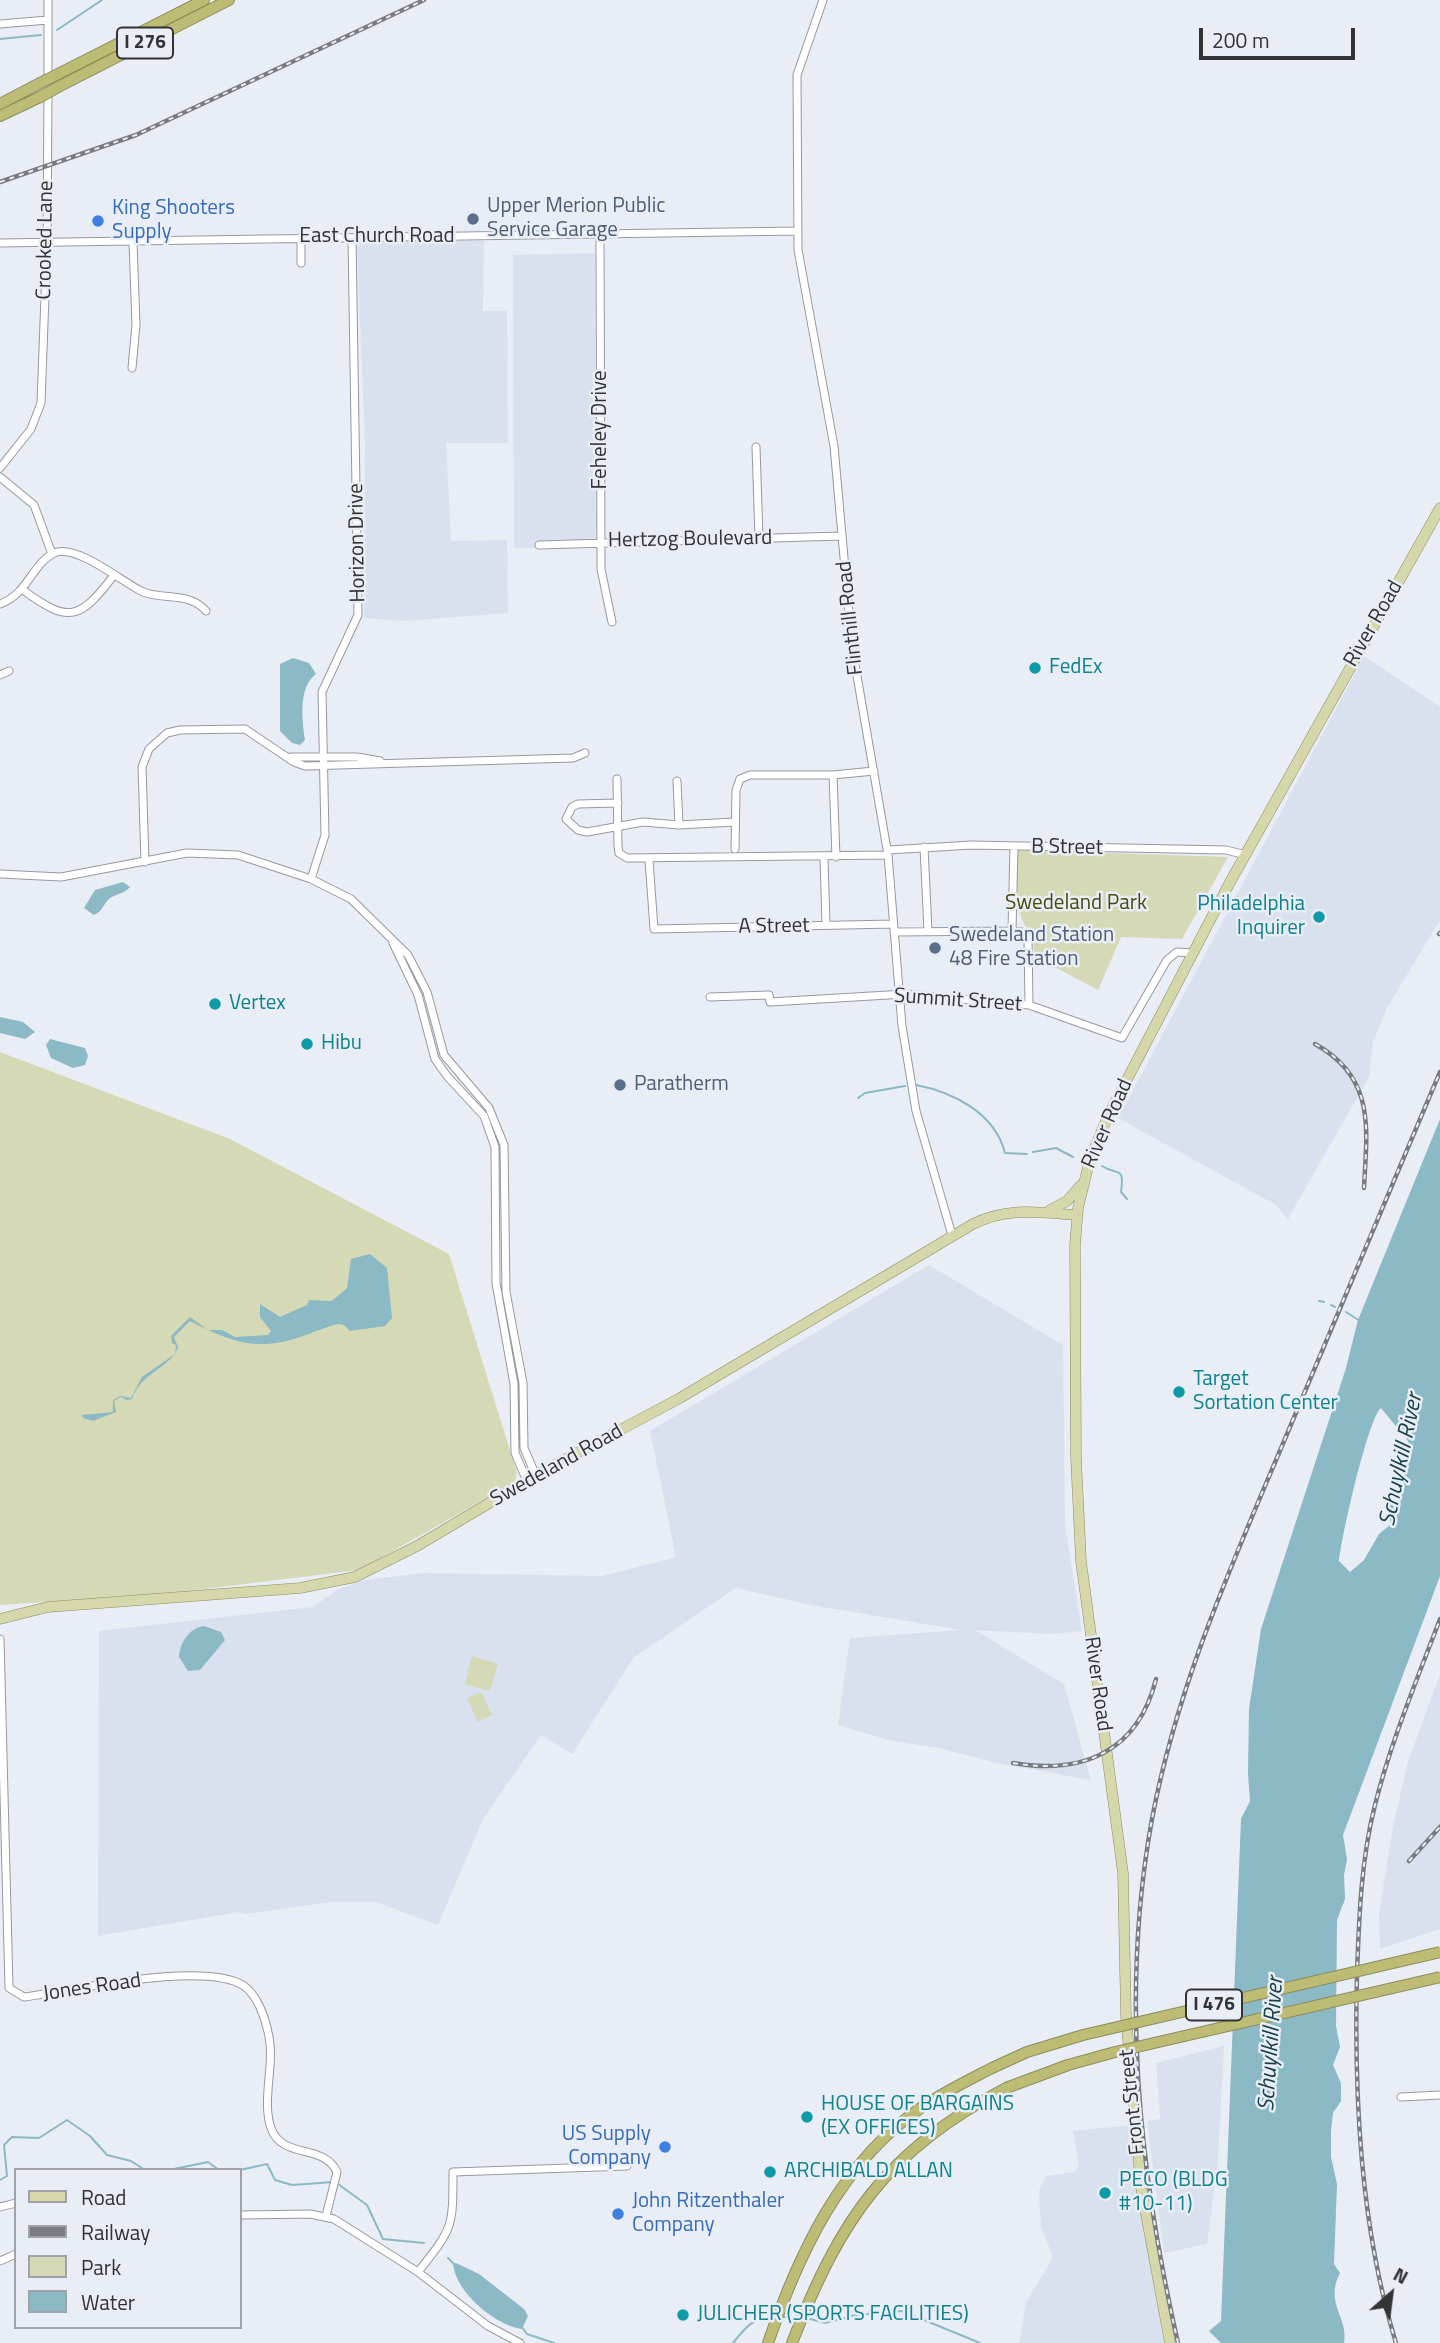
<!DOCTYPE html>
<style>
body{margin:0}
#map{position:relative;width:1440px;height:2343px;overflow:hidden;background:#e9edf5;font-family:"Titillium Web",sans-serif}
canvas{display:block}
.legend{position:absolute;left:14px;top:2168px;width:228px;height:161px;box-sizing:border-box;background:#e9edf5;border:2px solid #9fa3a8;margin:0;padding:9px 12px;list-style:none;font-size:21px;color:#313335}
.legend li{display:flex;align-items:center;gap:14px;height:35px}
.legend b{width:35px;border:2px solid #9fa3a8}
.north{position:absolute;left:1356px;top:2259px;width:70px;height:70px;-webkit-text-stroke:5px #e9edf5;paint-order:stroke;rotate:28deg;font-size:19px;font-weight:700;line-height:28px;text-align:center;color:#313335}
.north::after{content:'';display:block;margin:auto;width:24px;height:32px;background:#313335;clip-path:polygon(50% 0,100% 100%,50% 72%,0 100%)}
.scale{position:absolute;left:1199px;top:28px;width:156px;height:32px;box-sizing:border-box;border:4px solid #313335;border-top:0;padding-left:9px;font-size:21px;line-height:24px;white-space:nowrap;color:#313335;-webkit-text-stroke:5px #e9edf5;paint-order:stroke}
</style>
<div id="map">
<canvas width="1440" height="2343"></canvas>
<ul class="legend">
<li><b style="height:9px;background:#d7d7ac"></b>Road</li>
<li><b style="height:9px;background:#787b7f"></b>Railway</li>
<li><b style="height:19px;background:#d5d9b5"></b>Park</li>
<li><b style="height:19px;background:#8bb9c5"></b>Water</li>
</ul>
<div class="north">N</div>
<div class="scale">200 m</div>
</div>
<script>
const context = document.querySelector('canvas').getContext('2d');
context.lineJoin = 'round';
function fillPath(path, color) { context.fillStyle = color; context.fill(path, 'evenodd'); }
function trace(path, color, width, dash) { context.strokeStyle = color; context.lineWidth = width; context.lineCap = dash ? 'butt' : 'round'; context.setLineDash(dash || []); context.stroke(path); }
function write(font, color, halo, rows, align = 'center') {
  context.font = font + ' "Titillium Web",sans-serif'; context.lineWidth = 5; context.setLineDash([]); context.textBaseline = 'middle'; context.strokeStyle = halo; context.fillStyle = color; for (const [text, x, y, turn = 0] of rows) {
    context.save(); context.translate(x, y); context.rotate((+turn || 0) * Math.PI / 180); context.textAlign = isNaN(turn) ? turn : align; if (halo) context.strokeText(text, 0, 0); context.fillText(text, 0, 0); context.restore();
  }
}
fillPath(new Path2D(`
 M363,241H484L483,311H507L508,443H446L451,541L507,540L508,613L404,621L364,618L365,441L357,248Z
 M595,253L596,547L514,548L513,255Z
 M1364,656L1440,707V920L1387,1008L1373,1042L1369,1077L1288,1219L1276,1205L1118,1118Z
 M929,1265L1063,1345L1065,1526L1082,1631L1052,1634L975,1630L1064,1684L1091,1780L996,1763L939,1748L892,1741L838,1725L850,1638L961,1630L811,1605L736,1588L634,1657L572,1754L541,1735L483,1819L438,1925L376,1902H331L245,1914L238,1912L98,1936L99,1631L313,1607L337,1590L365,1580L424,1573L603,1576L676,1557L650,1431Z
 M1440,1674V1929L1380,1949L1379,1914L1393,1826L1408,1762Z
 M1224,2046L1218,2160L1207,2244L1164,2253L1147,2121L1160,2119L1156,2063Z
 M1133,2125L1145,2233L1164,2343H1019L1026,2303L1053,2257L1041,2227L1039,2191L1046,2176L1074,2172L1079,2166L1073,2131Z`), '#d9e1ef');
fillPath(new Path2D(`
 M1018,850L1228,857L1182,939L1121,937L1098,990L1034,956L1033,936C1011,914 1018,880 1018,850Z
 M0,1052L230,1139L449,1254L517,1473L515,1482L359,1570L154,1595L0,1605Z
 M472,1656L498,1664L490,1691L465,1684Z
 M481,1692L492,1715L478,1722L467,1698Z`), '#d5d9b5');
fillPath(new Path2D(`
 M293,658L309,663L316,674C298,687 302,720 305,740L300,745L292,743L280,731V664Z
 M123,882L130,887C124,894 118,893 110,898C103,904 103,911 94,915L84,908L95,890Z
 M0,1017L23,1022L35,1032L25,1039L0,1033Z
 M50,1039L85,1048L88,1056L85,1065L73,1068L51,1058L46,1045Z
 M1440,1119V1576L1343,1835L1347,1859L1344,1875L1345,1899L1337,1920L1336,2026L1340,2047L1333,2065L1341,2083V2101L1333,2113L1331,2131V2157L1337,2184L1334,2264L1340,2273C1324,2303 1349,2318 1344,2343H1221L1209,2331L1221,2321L1241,1819L1250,1801L1248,1774L1249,1709L1261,1629L1346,1368L1358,1320ZM1381,1408L1408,1441L1402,1460L1394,1471L1386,1508L1391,1524L1379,1534L1364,1560L1350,1572L1339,1561C1341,1539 1368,1418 1381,1408Z
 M370,1254L387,1268L392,1318L385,1326L350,1331L344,1325L338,1324C328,1326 320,1330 311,1333C261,1353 234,1344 190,1321L174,1337L178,1347C170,1369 141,1372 132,1399L127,1400L121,1397L114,1401L116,1412L93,1421L83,1418L82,1415L113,1412V1400L121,1396L131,1398L142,1377L175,1354L176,1345L172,1343L171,1336L190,1317L208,1330H222L235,1337L268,1335L271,1331L260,1317V1304L280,1317L307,1305L309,1300L332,1301L347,1288L351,1259Z
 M204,1626L221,1632L225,1640L200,1670L188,1671L179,1657C180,1643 189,1628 204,1626Z
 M456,2263L479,2274L524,2309L528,2316L522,2329C494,2325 456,2292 453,2264Z`), '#8bb9c5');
trace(new Path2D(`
 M57,30L102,0
 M0,39L41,35
 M916,1085C953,1092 995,1113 1005,1153L1027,1154
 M858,1098L865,1093L905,1086
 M1033,1152L1056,1148L1073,1157
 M1102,1166C1117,1176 1125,1165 1121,1192L1127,1199
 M1319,1301L1324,1302
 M1331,1305L1335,1307
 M1346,1312L1360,1321
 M169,2170L208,2162L219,2170
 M240,2170L267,2164L275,2180L292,2185L333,2182
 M0,2180L7,2176L4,2145L12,2137L39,2138L67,2120L90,2136L107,2155L131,2161L145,2170
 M338,2184L367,2205L383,2239L424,2243
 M448,2258L455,2265
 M783,2317H798
 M807,2318L825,2323L856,2315L902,2311L980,2343
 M521,2326L527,2334L554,2343
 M733,2343C745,2328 753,2317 774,2317`), '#8bb9c5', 2);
const minor = new Path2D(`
 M823,0L797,75L798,250L834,446L852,647L888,855L902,1026L916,1111L952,1235
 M0,24L48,20
 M48,80V0
 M600,236L601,569L612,622
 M301,237V263
 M0,243L796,231
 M132,368L136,325L133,242
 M756,447L759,538
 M0,468L31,429L41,403L47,243L48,92
 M0,477L34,505L52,554
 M539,545L842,536
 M23,590C69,624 80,620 114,575
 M0,604C28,594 32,564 54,553C75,543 121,581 141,591C162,601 189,591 206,611
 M0,675L9,671
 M291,757H357L380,761
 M833,775L836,857
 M617,779L618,846L619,853L627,858L888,855
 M677,781L679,825
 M618,803L578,804L572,807L566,819L578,830L587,832L643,822L679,825L734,822
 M1014,846L1012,931L1022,932L1028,938L1029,1005
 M924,847L928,931
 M735,849L736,790L740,779L750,775H833L874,771
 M888,850L972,845L1226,850L1246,855
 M824,858L826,925
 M649,860L654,929L893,924
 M145,862L142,767L149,749L167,733L180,730L245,729L294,762L305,766L573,758L585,753
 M0,874L61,877L187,853L238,855L311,879L351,899L408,955L427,992L444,1055L489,1108L504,1145L506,1292L523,1383L524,1448L536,1476
 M311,879L325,835L322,692L358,615L352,238
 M894,932L1012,931
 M393,943L418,995L435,1059L447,1076L484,1116L495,1147L496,1283L514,1384L515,1453L527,1481
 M710,997L769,995L770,1002L905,994L1029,1005L1122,1038L1167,960L1177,952L1193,953
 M0,1639L9,1988L24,1997C73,1991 205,1960 244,1986C257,1995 265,2017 268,2032C276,2063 261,2099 271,2128C282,2160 324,2143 337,2172L326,2216
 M1401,2097L1440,2095
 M0,2207L16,2203
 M240,2215L310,2214L334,2219L418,2272L488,2326L520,2343
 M0,2261L16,2254
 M418,2272C453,2228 453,2228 453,2172L627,2166`);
const major = new Path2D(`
 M1050,1210L1067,1201L1081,1185
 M0,1619L48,1607L300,1588L355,1577L417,1546L545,1470L680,1398L973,1224C1009,1206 1040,1213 1077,1215
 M1170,2343L1141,2187L1126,2016L1123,1873L1081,1561L1076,1458L1075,1245L1078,1208L1090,1159L1108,1116L1229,884L1440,508`);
const highway = new Path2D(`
 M60,73L204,0
 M60,86L229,0
 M0,104L40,83
 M0,116L40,97
 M768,2343C799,2253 841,2162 922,2107C944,2092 969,2080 992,2068
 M792,2343C840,2219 886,2151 1006,2088`);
trace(minor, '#9599a0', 9);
trace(major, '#8c8c5e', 11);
trace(highway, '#8c8c5e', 12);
trace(minor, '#fff', 7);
trace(major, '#d7d7ac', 10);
trace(highway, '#bdbc74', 10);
const rail = new Path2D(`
 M0,182L136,135L424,0
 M1439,934L1440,933
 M1315,1044C1376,1078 1367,1128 1364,1188
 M1013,1763C1082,1775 1138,1752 1156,1679
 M1409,1861L1440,1827
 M1178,2343C1139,2171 1120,1994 1152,1819C1176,1691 1228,1573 1279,1453C1332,1326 1386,1199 1440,1072
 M1396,2343C1360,2226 1354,2095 1357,1974C1359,1917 1361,1860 1375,1805C1391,1741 1417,1680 1440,1619`);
trace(rail, '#787b7f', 4.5);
trace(rail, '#e9edf5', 2, [5]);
const highwayBridge = new Path2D(`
 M40,83L60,73
 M40,97L60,86
 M992,2068L1027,2052L1083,2035L1440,1952
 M1006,2088L1068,2065L1115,2052L1440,1977`);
trace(highwayBridge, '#8c8c5e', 12, []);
trace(highwayBridge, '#bdbc74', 10);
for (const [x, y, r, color] of [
 [473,219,7,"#5c6f8a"],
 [98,221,7,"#3f7fe0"],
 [1035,668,7,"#0f9aa8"],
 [1319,917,7,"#0f9aa8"],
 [935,948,7,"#5c6f8a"],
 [215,1004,7,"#0f9aa8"],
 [307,1044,7,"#0f9aa8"],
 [620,1085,7,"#5c6f8a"],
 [1179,1392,7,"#0f9aa8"],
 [807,2117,7,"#0f9aa8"],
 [665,2147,7,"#3f7fe0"],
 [770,2172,7,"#0f9aa8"],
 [1105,2193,7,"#0f9aa8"],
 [618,2214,7,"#3f7fe0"],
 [683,2315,7,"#0f9aa8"]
]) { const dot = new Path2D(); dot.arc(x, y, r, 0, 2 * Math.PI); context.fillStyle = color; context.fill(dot); trace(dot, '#e9edf5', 2.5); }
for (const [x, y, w] of [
 [145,43,56],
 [1214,2005,56]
]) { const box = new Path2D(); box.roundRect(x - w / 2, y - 15.5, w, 31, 5); context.fillStyle = '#e9edf5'; context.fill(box); trace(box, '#313335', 2); }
write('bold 19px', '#313335', null, [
 ["I 276",145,43],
 ["I 476",1214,2005]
]);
write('21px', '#4e5e75', '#e9edf5', [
 ["Upper Merion Public",487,207],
 ["Service Garage",487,231],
 ["Swedeland Station",949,936],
 ["48 Fire Station",949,960],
 ["Paratherm",634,1085]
], 'left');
write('21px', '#366cbe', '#e9edf5', [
 ["King Shooters",112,209],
 ["Supply",112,233],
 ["US Supply",651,2135,"right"],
 ["Company",651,2159,"right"],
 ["John Ritzenthaler",632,2202],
 ["Company",632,2226]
], 'left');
write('21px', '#313335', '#e9edf5', [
 ["East Church Road",377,237],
 ["Crooked Lane",46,240,-89],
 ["Feheley Drive",601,430,-90],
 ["Hertzog Boulevard",690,540,-1],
 ["Horizon Drive",358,543,-91],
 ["Flinthill Road",851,618,-96],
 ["River Road",1374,624,-60],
 ["B Street",1067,848,1],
 ["A Street",774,927,-1],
 ["Summit Street",958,1001,4],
 ["River Road",1108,1124,-66],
 ["Swedeland Road",557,1466,-29],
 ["River Road",1097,1684,82],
 ["Jones Road",92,1988,-8],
 ["Front Street",1133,2102,-96]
]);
write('21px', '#0d838f', '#e9edf5', [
 ["FedEx",1049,668],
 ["Philadelphia",1305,905,"right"],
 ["Inquirer",1305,929,"right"],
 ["Vertex",229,1004],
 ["Hibu",321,1044],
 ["Target",1193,1380],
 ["Sortation Center",1193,1404],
 ["HOUSE OF BARGAINS",821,2105],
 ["(EX OFFICES)",821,2129],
 ["ARCHIBALD ALLAN",784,2172],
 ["PECO (BLDG",1119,2181],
 ["#10-11)",1119,2205],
 ["JULICHER (SPORTS FACILITIES)",697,2315]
], 'left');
write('21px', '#474b0b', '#e9edf5', [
 ["Swedeland Park",1076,904]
]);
write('italic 23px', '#17424b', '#e9edf5', [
 ["Schuylkill River",1402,1460,-78],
 ["Schuylkill River",1272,2044,-86]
]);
</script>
